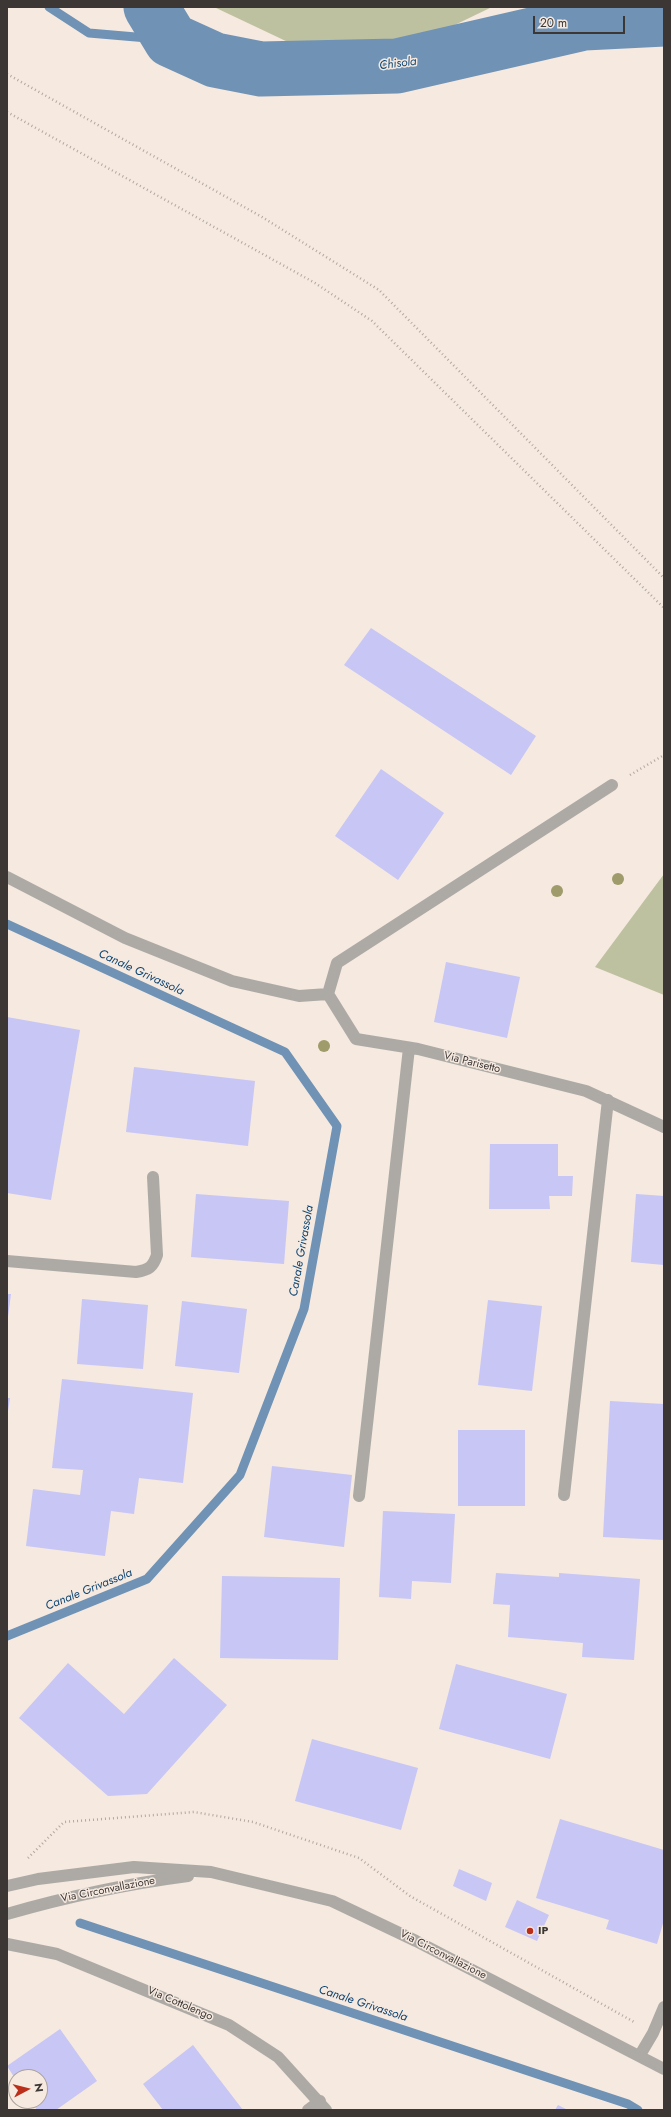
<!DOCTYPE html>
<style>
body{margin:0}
#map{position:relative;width:671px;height:2117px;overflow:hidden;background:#f5e9e0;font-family:Jost,sans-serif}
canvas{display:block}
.frame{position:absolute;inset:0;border:8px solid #3c3734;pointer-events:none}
.north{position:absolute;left:8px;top:2069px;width:40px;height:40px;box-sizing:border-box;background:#f5e9e0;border:1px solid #aba29b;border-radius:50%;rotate:83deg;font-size:11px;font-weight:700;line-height:16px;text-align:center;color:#3c3734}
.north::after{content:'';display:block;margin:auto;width:14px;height:18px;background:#bb2f1a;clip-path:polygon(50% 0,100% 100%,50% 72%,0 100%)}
.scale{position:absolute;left:533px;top:16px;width:92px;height:18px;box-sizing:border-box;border:2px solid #3c3734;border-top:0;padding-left:5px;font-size:12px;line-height:14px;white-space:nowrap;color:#3c3734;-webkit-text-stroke:3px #f5e9e0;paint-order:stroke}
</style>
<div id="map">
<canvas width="671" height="2117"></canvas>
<div class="frame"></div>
<div class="north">N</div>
<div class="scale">20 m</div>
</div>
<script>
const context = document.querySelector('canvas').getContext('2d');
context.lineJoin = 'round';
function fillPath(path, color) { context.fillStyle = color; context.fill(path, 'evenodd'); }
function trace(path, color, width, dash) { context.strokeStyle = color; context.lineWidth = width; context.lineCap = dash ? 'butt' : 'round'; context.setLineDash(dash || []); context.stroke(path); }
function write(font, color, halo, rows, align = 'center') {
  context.font = font + ' Jost,sans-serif'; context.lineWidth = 3; context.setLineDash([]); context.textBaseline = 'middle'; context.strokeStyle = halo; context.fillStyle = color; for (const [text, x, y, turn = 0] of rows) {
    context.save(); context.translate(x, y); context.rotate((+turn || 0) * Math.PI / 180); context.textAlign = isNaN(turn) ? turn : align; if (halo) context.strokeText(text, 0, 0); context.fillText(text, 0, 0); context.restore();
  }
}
fillPath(new Path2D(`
 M214,7H492L436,34L309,52Z
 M664,874V995L595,967Z`), '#bec19f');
trace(new Path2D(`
 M49,7L89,33L171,40
 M7,924L285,1052L337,1126L304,1309L240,1475L147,1579L7,1636
 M80,1923L628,2104L638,2110`), '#6f92b5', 9);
trace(new Path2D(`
 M151,7L171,40L215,60L261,69L397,66L584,23L664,19`), '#6f92b5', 55);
fillPath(new Path2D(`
 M371,628L536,736L511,775L344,665Z
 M381,769L444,813L398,880L335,836Z
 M446,962L520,977L507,1038L434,1022Z
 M7,1017L80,1030L51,1200L7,1193Z
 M134,1067L255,1081L248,1146L126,1132Z
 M490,1144H558V1176H573L572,1196H549L550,1209H489Z
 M196,1194L289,1201L284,1264L191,1257Z
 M636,1194L664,1196V1265L631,1262Z
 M7,1294H11L8,1317H7Z
 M82,1299L148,1305L143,1369L77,1364Z
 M488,1300L542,1306L532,1391L478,1385Z
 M182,1301L247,1309L239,1373L175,1366Z
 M62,1379L193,1393L183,1483L139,1478L134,1514L111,1511L105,1556L26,1546L33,1489L80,1495L83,1470L52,1468Z
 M7,1398H10L8,1411H7Z
 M610,1401L664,1404V1540L603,1537Z
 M458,1430H525V1506H458Z
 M272,1466L352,1475L344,1547L264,1537Z
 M383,1511L455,1514L451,1583L412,1581L411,1599L379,1597Z
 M496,1573L559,1577V1573L640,1579L634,1660L582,1657L583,1643L508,1637L510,1605L493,1604Z
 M222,1576L340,1578L338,1660L220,1658Z
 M174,1658L227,1705L147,1794L108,1796L19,1718L68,1663L124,1714Z
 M456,1664L567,1694L550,1759L439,1729Z
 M312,1739L418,1768L401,1830L295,1801Z
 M560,1819L664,1850V1920L657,1944L606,1929L609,1920L536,1898Z
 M459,1869L492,1883L486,1901L453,1886Z
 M517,1900L549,1915L537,1941L505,1927Z
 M60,2029L97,2081L56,2110H37L31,2101H40V2077H16V2080L7,2066Z
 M193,2045L243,2110H163L143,2084Z
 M558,2105L568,2110H555Z`), '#c7c6f5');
trace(new Path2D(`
 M7,74L262,217L379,290L664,578
 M7,112L315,283L372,321L664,608
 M630,775L664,755
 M28,1858L64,1822L194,1812L253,1822L359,1858L410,1896L634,2022`), '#b2a8a1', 2.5, [1, 3]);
trace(new Path2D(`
 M612,785L337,963L328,994L356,1039L418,1049L586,1091L664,1127
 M7,877L125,938L232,981L299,996L328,994
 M7,1261L136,1272C149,1270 153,1267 157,1255L153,1177
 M564,1495L608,1100
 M359,1496L409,1048
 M7,1886L38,1879L134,1867L211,1872L332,1901L416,1941L664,2069
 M7,1914C66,1897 126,1884 188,1876
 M7,1944L57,1954L229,2025L278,2057L326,2110
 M640,2055L653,2033L664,2007
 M308,2110L320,2101`), '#adaaa5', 12);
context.fillStyle = '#9f9b6a';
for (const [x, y] of [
 [618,879],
 [557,891],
 [324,1046]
]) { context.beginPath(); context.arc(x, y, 6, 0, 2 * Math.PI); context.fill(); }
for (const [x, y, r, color] of [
 [530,1931,4,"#bb2f1a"]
]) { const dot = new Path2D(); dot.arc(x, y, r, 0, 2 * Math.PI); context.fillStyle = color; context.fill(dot); trace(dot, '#f5e9e0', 1.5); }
write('11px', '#3c3734', '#f5e9e0', [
 ["Via Parisetto",472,1063,14],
 ["Via Circonvallazione",108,1890,-11],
 ["Via Circonvallazione",443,1955,27],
 ["Via Cottolengo",180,2004,23]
]);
write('bold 11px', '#3c3734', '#f5e9e0', [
 ["IP",538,1931]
], 'left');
write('italic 12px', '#0c4472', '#f5e9e0', [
 ["Chisola",398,64,-7],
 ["Canale Grivassola",141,973,25],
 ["Canale Grivassola",302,1251,-80],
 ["Canale Grivassola",89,1590,-22],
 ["Canale Grivassola",363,2004,18]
]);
</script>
